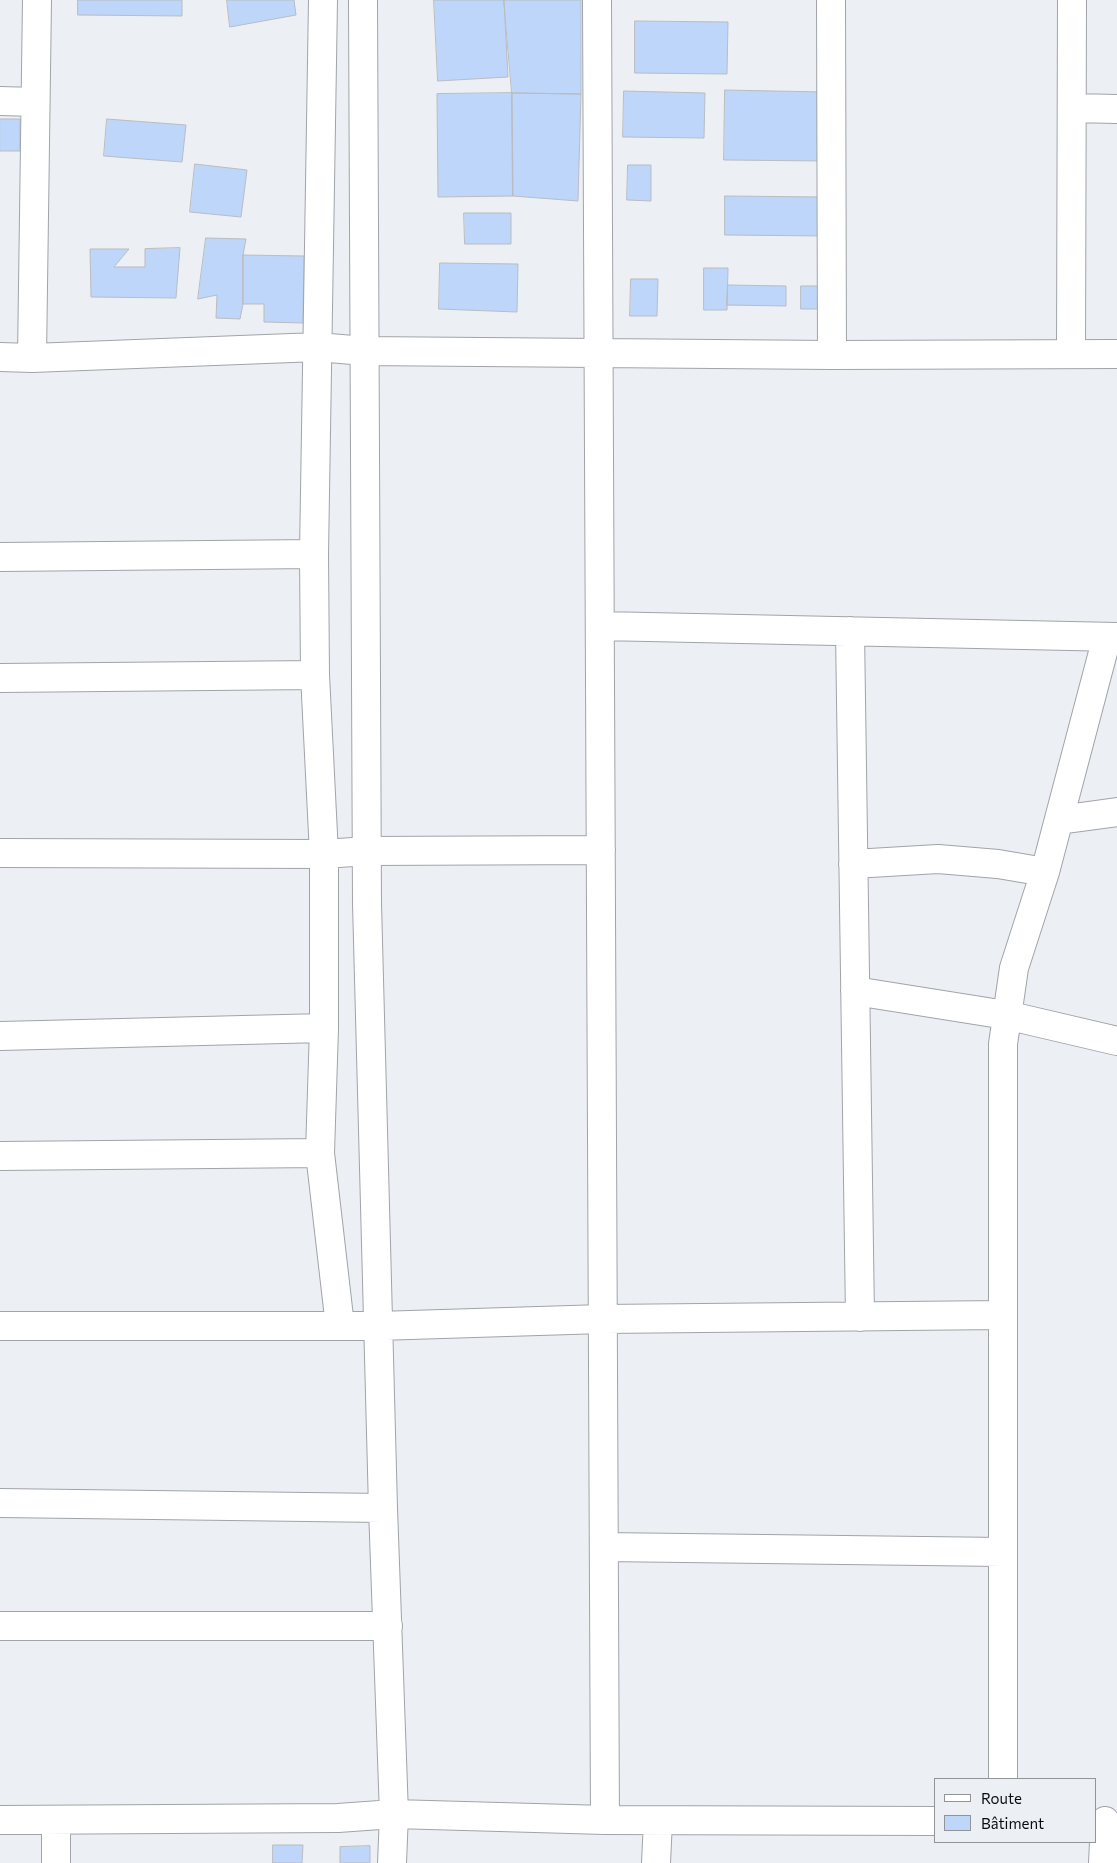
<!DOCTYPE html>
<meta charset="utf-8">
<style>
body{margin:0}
#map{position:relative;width:1117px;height:1863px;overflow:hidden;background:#ecf0f5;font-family:Commissioner,sans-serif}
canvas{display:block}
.legend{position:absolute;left:934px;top:1778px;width:162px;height:65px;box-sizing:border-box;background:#ecf0f5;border:1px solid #929498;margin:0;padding:6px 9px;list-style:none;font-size:15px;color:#0a0b0d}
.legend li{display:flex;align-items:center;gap:10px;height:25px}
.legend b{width:25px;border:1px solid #929498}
</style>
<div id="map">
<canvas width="1117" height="1863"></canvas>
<ul class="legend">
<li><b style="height:6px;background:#fff"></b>Route</li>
<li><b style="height:14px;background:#bdd6f9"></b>Bâtiment</li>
</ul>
</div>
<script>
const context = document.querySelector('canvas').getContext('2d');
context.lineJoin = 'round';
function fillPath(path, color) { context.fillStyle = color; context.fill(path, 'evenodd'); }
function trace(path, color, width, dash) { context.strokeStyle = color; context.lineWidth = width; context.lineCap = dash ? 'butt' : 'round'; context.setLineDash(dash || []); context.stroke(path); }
const building = new Path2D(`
 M78,0H182V16L78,15Z
 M227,0H294L296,15L230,27Z
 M434,0H504L508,77L438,81Z
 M504,0H581V94L512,93Z
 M635,21L728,22L727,74L635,73Z
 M725,90L824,92L823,161L724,160Z
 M624,91L705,93L704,138L623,137Z
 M512,93L581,94L578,201L513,196Z
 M512,93L513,196L438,197L437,94Z
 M0,119H20V151H0Z
 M107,119L186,125L182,162L104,156Z
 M195,164L247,170L241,217L190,212Z
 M628,165H651V201L627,200Z
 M725,196L824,197L823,236L725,235Z
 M464,213H511V244H465Z
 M206,238L246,239L243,255V304L240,319L216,318L217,295L198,299Z
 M180,248L176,298L91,297L90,249H129L114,267H145V249Z
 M243,255L304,256L303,323L264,322V304H243Z
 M440,263L518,264L517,312L439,309Z
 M704,268H728L727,310H704Z
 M631,279H658L657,316H630Z
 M728,285L786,286V306L727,305Z
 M801,286H821L820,309H801Z
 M273,1845H303L302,1863H273Z
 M370,1846V1863H340V1847Z`);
fillPath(building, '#bdd6f9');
trace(building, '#b9bcc1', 1);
const street = new Path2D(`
 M323,0L314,554L315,675L324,854V1028L320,1153L340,1326
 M363,0L367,903L383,1508L394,1814L392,1863
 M597,0L605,1820
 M831,0L832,355
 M0,101L35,102
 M1073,108L1117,109
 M1071,354L1072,0
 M0,357L32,358L318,347L364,351L832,355L1117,354
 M32,358L37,0
 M0,557L314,554
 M601,626L1117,637
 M850,631L860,1317
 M0,678L315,675
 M1059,820L1117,812
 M0,853L324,854L367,851L601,850
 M853,864L938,859L998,864L1045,872
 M855,991L1006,1015L1117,1041
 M0,1036L324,1028
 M0,1156L320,1153
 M0,1326H378L603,1319L1002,1315
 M0,1503L383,1508
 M604,1547L1003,1552
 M0,1626H388
 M1003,1779V1044L1014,968L1045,872L1107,637
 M0,1820L338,1818L394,1814L605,1820L936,1821
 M56,1863V1820
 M656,1863L658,1821
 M1103,1863L1105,1821`);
trace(street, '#a0a4a8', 30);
trace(street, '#fff', 28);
</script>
